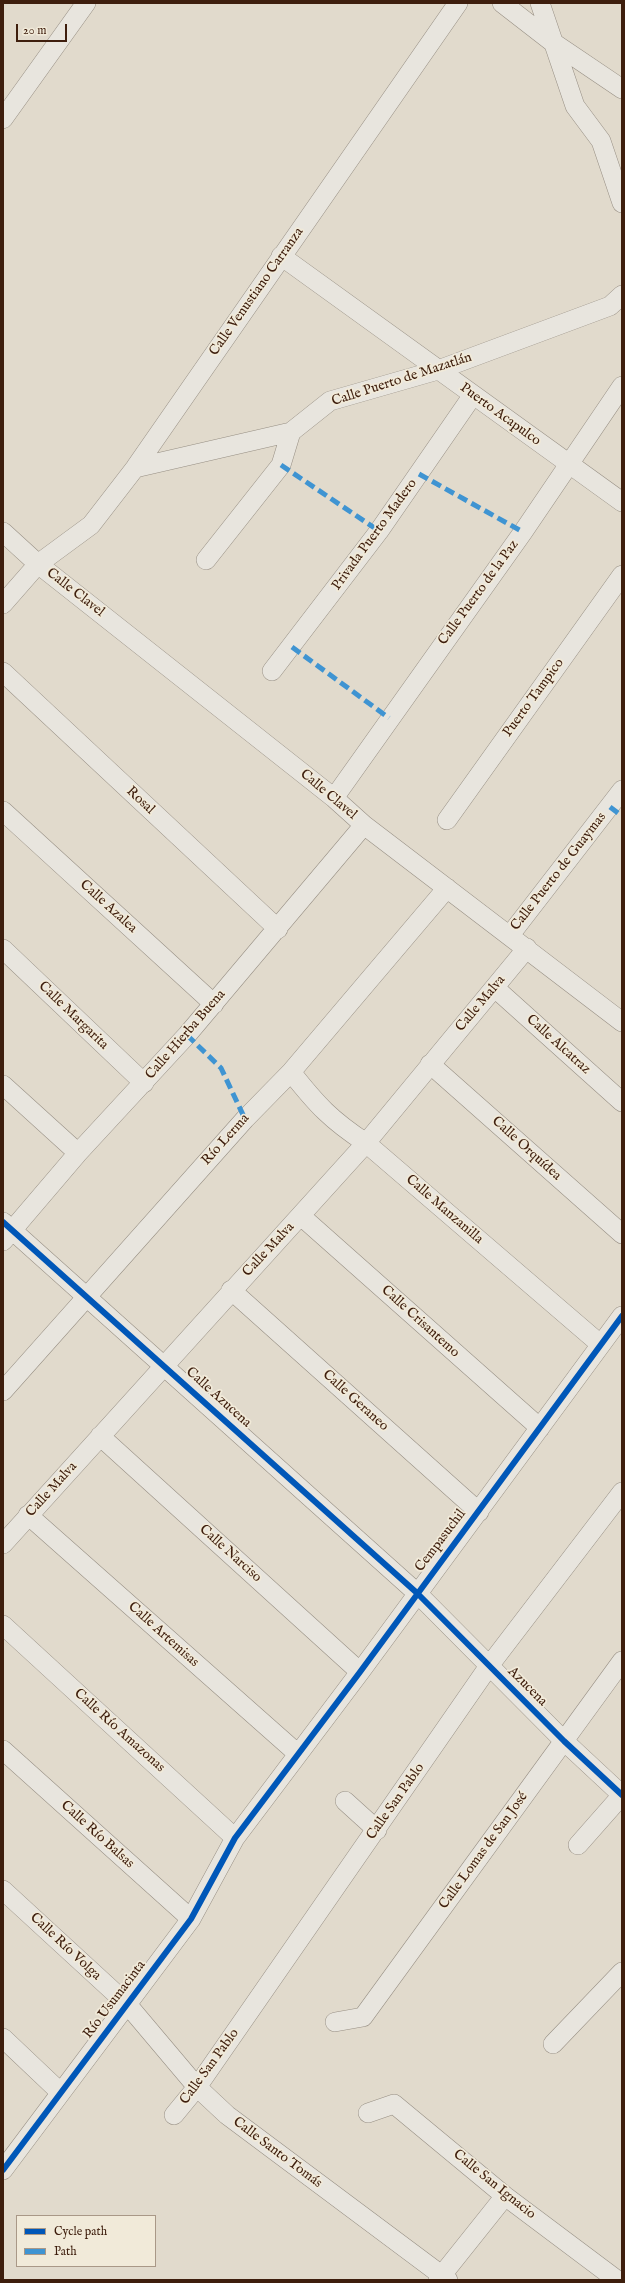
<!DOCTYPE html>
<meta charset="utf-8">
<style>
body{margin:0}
#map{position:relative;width:625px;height:2283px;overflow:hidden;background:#e1dacc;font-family:"IM FELL English",serif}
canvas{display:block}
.frame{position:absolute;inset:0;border:4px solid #3e1e0d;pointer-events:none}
.legend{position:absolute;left:16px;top:2215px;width:140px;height:52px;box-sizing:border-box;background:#f1ead9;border:1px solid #a99887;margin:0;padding:5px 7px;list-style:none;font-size:12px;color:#3e1e0d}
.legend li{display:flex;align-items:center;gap:8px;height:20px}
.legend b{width:20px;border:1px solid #a99887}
.scale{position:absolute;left:16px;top:24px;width:51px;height:18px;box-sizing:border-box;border:2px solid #3e1e0d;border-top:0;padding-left:5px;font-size:12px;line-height:14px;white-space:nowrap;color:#3e1e0d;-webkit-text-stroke:3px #f1ead9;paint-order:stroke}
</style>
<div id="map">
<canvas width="625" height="2283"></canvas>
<div class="frame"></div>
<ul class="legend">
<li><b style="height:5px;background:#0057b8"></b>Cycle path</li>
<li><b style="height:5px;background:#3f94d2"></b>Path</li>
</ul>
<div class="scale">20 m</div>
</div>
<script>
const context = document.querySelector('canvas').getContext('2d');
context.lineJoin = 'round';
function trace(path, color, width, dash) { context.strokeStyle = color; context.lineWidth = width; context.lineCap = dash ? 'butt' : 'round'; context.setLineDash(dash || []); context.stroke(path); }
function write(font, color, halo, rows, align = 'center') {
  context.font = font + ' "IM FELL English",serif'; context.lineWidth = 3.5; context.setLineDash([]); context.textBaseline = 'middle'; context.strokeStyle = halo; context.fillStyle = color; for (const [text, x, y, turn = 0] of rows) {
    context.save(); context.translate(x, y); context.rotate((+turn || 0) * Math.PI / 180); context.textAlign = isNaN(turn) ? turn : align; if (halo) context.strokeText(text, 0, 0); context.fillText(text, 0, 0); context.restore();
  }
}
const street = new Path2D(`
 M502,3L551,41L622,89
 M540,3L575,106L601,141L622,203
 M3,119L86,3
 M281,256L622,502
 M135,468L291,432L330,401L438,370L610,306L622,295
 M3,532L38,564L334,798L364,825L622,1022
 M206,560L281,465L291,432
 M3,604L38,564L91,525L135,468L458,3
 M272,671L379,531L473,395
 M3,672L278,929
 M334,798L523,532L622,386
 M3,811L214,1004
 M447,820L622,575
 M510,935L622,790
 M3,949L144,1083
 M495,988L622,1102
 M430,1064L622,1234
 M291,1072C317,1105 331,1120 366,1143L600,1344
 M3,1085L78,1153
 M301,1216L540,1428
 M3,1222L417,1593L564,1741L622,1795
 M3,1241L78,1153L187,1035L364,825
 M231,1290L479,1512
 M3,1391L245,1119L291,1072L447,888
 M100,1436L360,1672
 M28,1515L298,1754
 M3,1544L366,1143L527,948
 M3,1625L235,1838
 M3,1750L191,1919
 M345,1801L377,1830
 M578,1845L622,1795
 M3,1890L127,2004L197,2087L227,2115L448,2280
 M335,2022L363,2017L622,1661
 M3,2038L60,2092
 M553,2044L622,1972
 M368,2113L394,2104L505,2196L617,2280
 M174,2115L197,2087L489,1666L622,1492
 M3,2170L191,1919L235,1838L360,1672L622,1316
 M438,2280L505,2196`);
trace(street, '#978f84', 20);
trace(street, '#e8e5de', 19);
trace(new Path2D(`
 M281,465L379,531
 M419,474L523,532
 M292,647L389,718
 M610,807L622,816
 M187,1035L221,1068L245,1119`), '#3f94d2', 5, [10, 5]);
trace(new Path2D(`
 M3,1222L417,1593L564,1741L622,1795
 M3,2170L191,1919L235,1838L360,1672L622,1316`), '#0057b8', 6);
write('14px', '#3e1e0d', '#f1ead9', [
 ["Calle Venustiano Carranza",257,292,-55],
 ["Calle Puerto de Mazatlán",402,380,-18],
 ["Puerto Acapulco",500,415,36],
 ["Privada Puerto Madero",375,535,-54],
 ["Calle Clavel",75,593,38],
 ["Calle Puerto de la Paz",479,593,-54],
 ["Puerto Tampico",534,698,-54],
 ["Calle Clavel",328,795,40],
 ["Rosal",140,801,43],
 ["Calle Puerto de Guaymas",559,872,-52],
 ["Calle Azalea",108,907,42],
 ["Calle Malva",481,1004,-50],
 ["Calle Margarita",73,1016,44],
 ["Calle Hierba Buena",186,1035,-49],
 ["Calle Alcatraz",558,1045,42],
 ["Río Lerma",226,1140,-48],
 ["Calle Orquídea",526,1149,42],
 ["Calle Manzanilla",444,1210,41],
 ["Calle Malva",269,1250,-47],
 ["Calle Crisantemo",420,1322,42],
 ["Calle Azucena",218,1398,42],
 ["Calle Geraneo",355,1401,42],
 ["Calle Malva",52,1490,-48],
 ["Cempasuchil",441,1541,-53],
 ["Calle Narciso",230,1554,42],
 ["Calle Artemisas",163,1635,42],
 ["Azucena",527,1687,45],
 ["Calle Río Amazonas",119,1731,42],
 ["Calle San Pablo",396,1802,-55],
 ["Calle Río Balsas",97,1835,42],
 ["Calle Lomas de San José",484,1851,-54],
 ["Calle Río Volga",65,1947,43],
 ["Río Usumacinta",115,2000,-53],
 ["Calle San Pablo",210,2067,-54],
 ["Calle Santo Tomás",277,2153,37],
 ["Calle San Ignacio",494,2185,39]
]);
</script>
